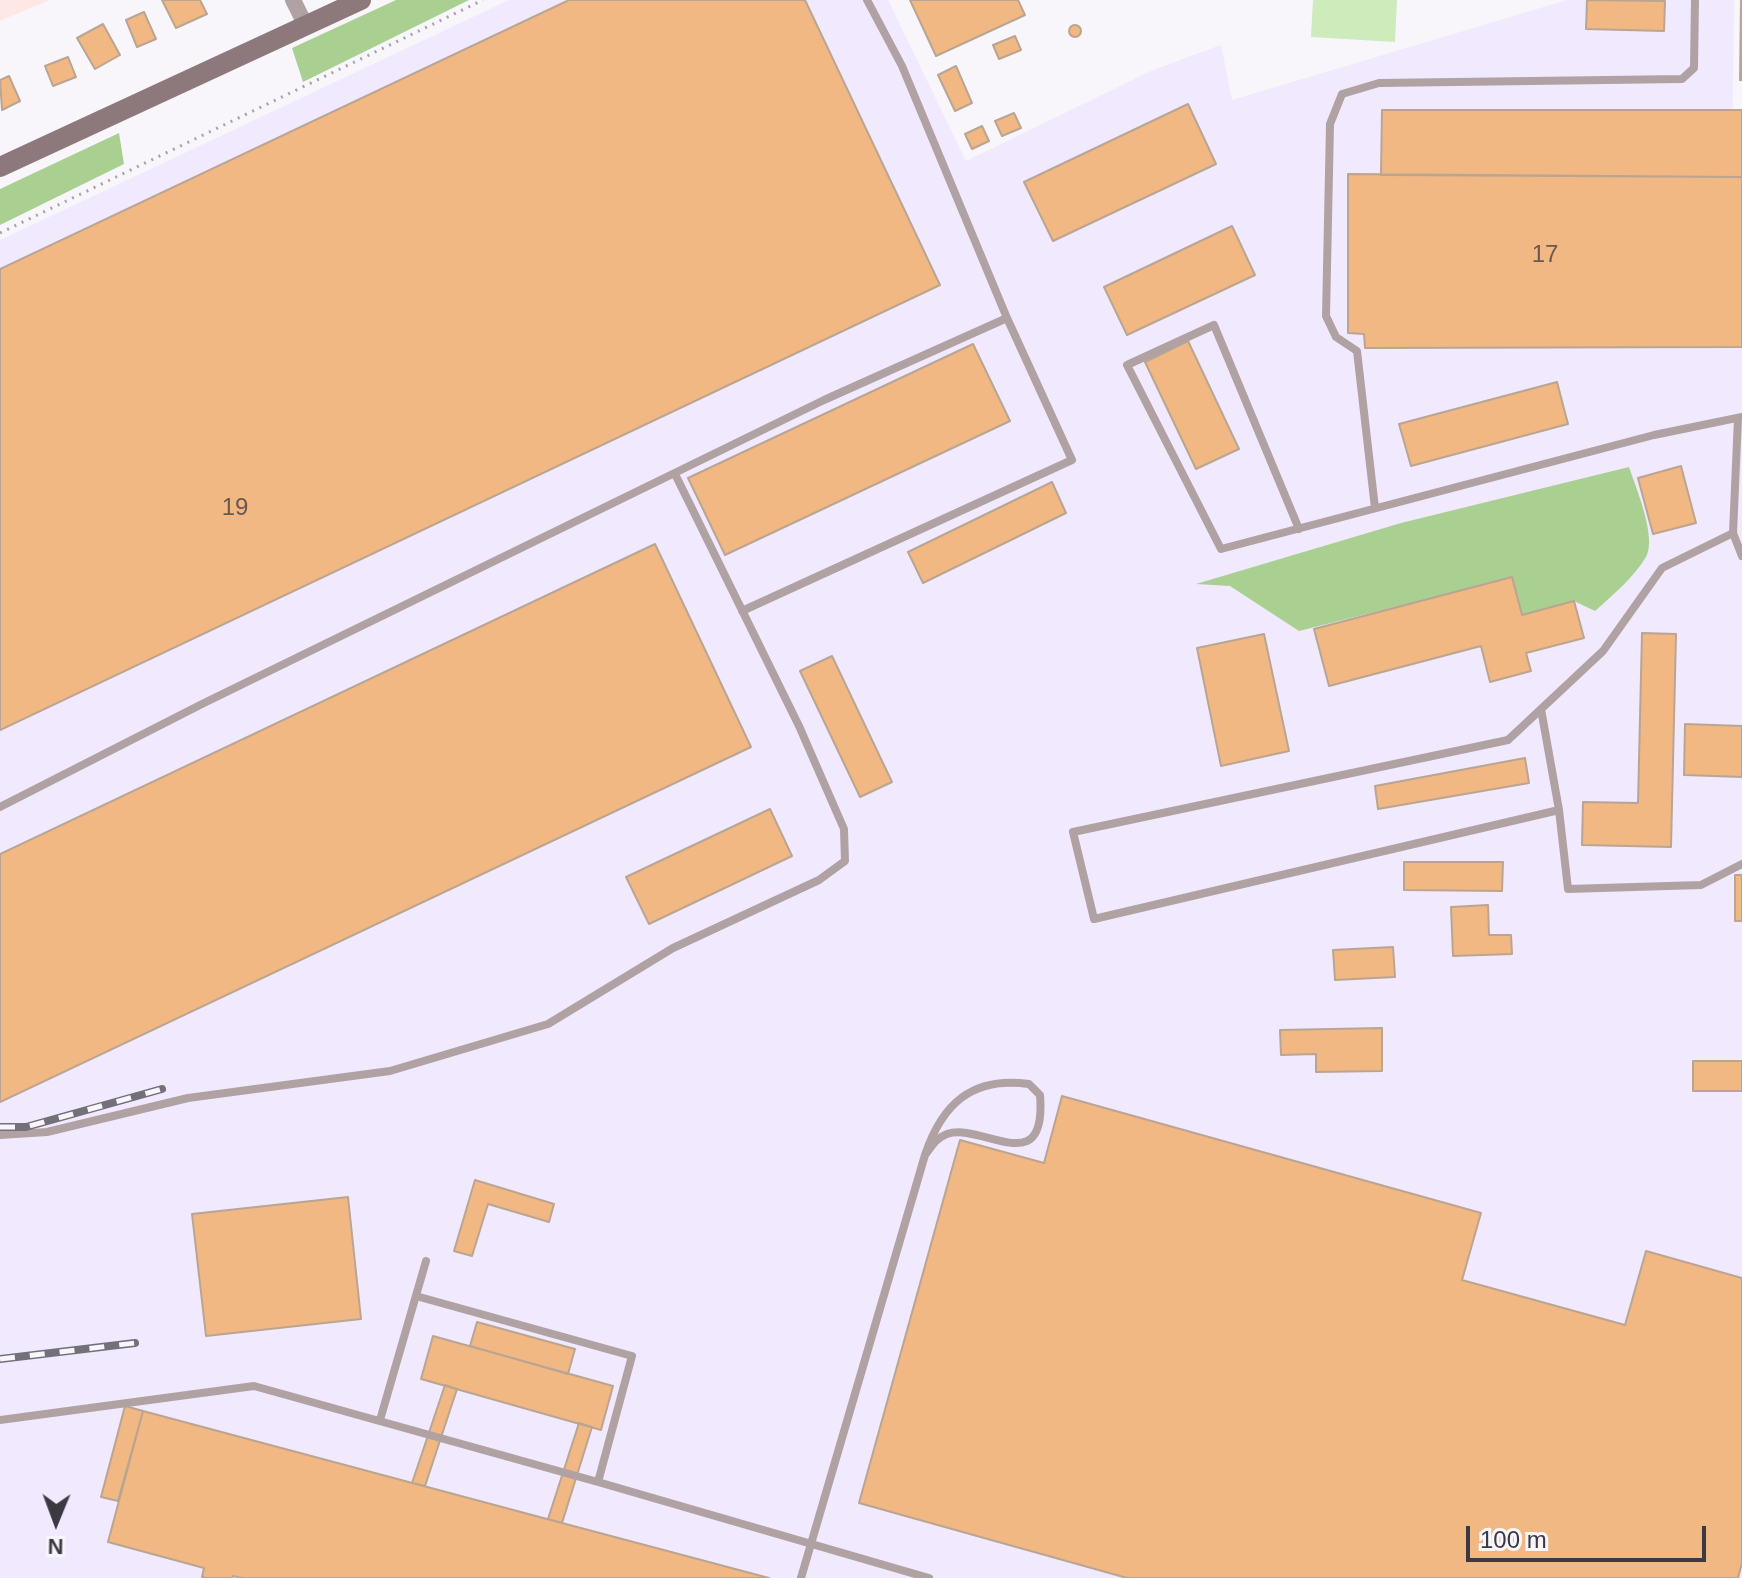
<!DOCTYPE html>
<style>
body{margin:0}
#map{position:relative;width:1742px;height:1578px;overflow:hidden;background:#f8f6fb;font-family:Arial,sans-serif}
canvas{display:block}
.north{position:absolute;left:16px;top:1482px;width:80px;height:80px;-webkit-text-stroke:6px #f8f6fb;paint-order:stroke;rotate:181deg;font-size:22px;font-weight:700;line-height:32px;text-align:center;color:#3d3943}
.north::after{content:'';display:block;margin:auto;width:28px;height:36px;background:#3d3943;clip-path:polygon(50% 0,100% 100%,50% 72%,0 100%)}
.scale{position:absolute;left:1466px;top:1526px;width:240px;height:36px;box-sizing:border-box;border:4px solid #3d3943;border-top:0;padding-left:10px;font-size:24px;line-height:28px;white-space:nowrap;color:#3d3943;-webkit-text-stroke:6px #f8f6fb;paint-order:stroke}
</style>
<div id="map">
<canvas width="1742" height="1578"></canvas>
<div class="north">N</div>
<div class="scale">100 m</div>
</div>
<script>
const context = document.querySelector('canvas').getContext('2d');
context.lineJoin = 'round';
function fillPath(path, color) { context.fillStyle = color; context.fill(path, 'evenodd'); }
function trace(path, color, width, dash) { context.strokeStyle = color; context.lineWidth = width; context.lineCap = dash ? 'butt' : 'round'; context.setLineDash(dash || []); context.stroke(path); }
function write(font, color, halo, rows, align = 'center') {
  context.font = font + ' Arial,sans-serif'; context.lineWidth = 6; context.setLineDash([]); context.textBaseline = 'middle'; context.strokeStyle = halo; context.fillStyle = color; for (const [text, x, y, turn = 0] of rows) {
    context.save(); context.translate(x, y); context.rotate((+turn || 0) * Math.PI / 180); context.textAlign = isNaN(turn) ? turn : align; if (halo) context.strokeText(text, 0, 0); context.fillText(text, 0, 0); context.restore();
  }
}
fillPath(new Path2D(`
 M509,0H888L966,161L1153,70L1221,45L1232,100L1567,0H1734L1732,172H1742V1578H0V240Z`), '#f1e9fe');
fillPath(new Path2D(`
 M0,0H50L0,21Z`), '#fde8e5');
fillPath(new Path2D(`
 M1313,0H1397L1395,42L1311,37Z`), '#ceebbb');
fillPath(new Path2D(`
 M396,0H469L303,82L292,48Z
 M119,133L124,164L0,225V189Z
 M1629,467C1636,488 1657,537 1646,557C1634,577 1612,596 1595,611L1574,601L1522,615L1511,578L1299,631L1230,586L1196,584L1401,523Z`), '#a9d091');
const building = new Path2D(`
 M162,0H200L207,14L176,28Z
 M569,0H805L940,285L0,730V269Z
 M910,0H1018L1025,15L936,56Z
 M1587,0L1665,1L1664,31L1586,29Z
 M1741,0L1742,80H1740Z
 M144,12L156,39L137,47L126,20Z
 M103,24L120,55L95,69L77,38Z
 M1069 31a6 6 0 1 1 12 0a6 6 0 1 1-12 0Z
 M1015,36L1021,50L999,59L993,45Z
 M68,57L76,77L53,86L45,66Z
 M956,66L972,103L955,111L938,75Z
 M9,76L20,101L2,110L0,80Z
 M1188,104L1216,164L1053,241L1024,182Z
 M1382,110H1742V177L1381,175Z
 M1014,113L1021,128L1002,136L995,121Z
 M982,126L989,141L972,149L965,134Z
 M1348,174L1742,177V347L1365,348L1364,334L1348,333Z
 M1232,226L1255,275L1127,335L1104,287Z
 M1188,341L1239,449L1196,469L1145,362Z
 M973,344L1010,421L725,555L688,478Z
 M1557,382L1568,424L1411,466L1399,424Z
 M1681,466L1696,523L1653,534L1638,478Z
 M1052,482L1066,513L923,583L908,552Z
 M655,544L751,747L0,1102V854Z
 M1512,577L1522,615L1574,601L1584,638L1526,653L1531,671L1490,682L1481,646L1329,686L1314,629Z
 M1642,633L1676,634L1671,847L1582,845L1583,802L1638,803Z
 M1264,634L1289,751L1221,766L1197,648Z
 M832,656L892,782L860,797L800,671Z
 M1685,724L1742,726V777L1684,775Z
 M1525,758L1529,783L1378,809L1375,786Z
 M770,809L792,856L649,924L626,877Z
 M1404,862H1503L1502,891L1404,890Z
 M1735,875H1742V921H1735Z
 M1488,905L1489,935H1511L1512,954L1453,956L1451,907Z
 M1393,947L1395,977L1335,980L1333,950Z
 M1382,1028V1071L1316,1072V1054L1281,1055L1280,1030Z
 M1693,1061H1742V1091H1693Z
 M1062,1096L1481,1213L1462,1280L1625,1325L1646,1251L1742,1278V1563L1738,1578H1127L859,1503L960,1140L1044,1163Z
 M475,1180L554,1204L549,1222L488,1204L472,1256L454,1251Z
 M348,1197L361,1319L206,1336L192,1214Z
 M477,1322L575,1349L568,1374L470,1346Z
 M433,1336L613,1386L601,1430L421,1379Z
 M445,1385L457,1389L425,1486L412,1483Z
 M125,1406L143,1411L118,1501L101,1497Z
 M143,1411L562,1523L769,1578H242L233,1576L232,1578H206L202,1577L204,1568L108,1542Z
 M579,1423L592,1427L562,1523L548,1519Z`);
fillPath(building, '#f1b883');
trace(building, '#baa593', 2);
trace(new Path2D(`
 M0,233L483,0`), '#a6a3aa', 3, [2, 6]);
trace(new Path2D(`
 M1738,418L1733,533L1742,556
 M1375,508L1357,351L1336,337L1326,316L1330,124L1342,94L1379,83L1682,79L1694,68L1695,0
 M1299,529L1214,325L1127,365L1221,549L1654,435L1742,417
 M1733,533L1662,568L1603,651L1508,740L1073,832L1094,919L1559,810L1568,889L1701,885L1742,864
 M742,611L1072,460L1007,318L902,66L867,0
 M1541,709L1559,810
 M0,807L204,703L824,400L1007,318
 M0,1135L47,1132L188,1098L390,1071L548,1024L673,948L819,880L845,861L844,829L799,726L675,474
 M416,1296L632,1356L598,1482
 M0,1420L254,1386L598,1482L929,1578
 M380,1420L426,1261
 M801,1578L925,1155C942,1104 972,1076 1029,1084L1040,1095C1047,1182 982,1122 947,1134C936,1138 932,1146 925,1155`), '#b0a2a3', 8);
trace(new Path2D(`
 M293,0L306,26`), '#b0a2a3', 16);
trace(new Path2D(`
 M0,167L361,0`), '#8d797b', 20);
const rail = new Path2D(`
 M0,1127H26L162,1089
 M0,1359L135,1343`);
trace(rail, '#747079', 8);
trace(rail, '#f8f6fb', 5, [15]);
write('24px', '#6a5953', null, [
 ["17",1545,255],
 ["19",235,508]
]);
</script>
